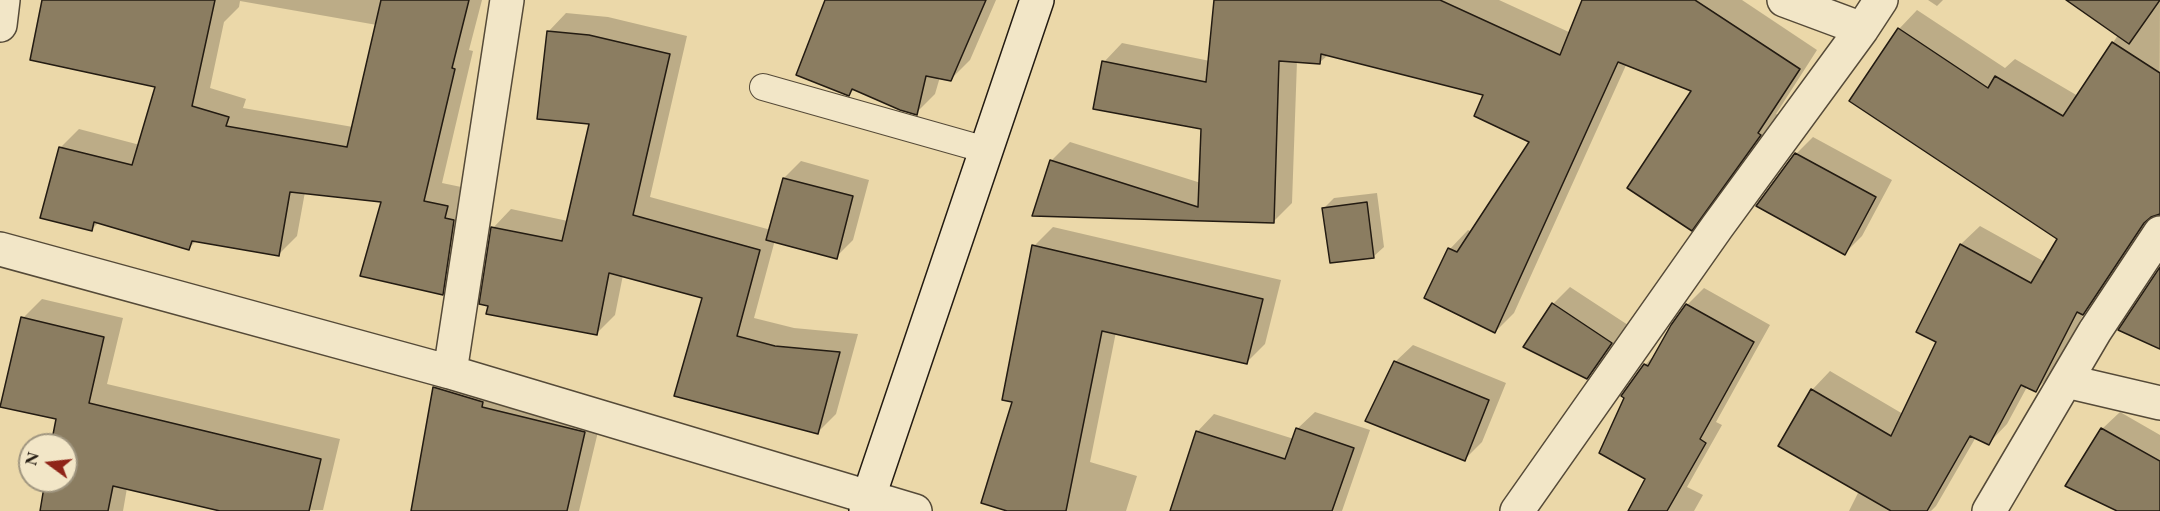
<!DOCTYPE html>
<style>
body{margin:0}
#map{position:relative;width:2160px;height:511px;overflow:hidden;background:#ebd8a9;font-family:"EB Garamond",serif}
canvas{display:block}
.north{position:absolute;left:18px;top:433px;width:60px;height:60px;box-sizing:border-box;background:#f2e6c7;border:2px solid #9f957f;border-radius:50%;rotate:285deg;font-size:16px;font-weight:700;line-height:24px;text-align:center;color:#231b12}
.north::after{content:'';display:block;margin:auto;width:21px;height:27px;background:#8f2418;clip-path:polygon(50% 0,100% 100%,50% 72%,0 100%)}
</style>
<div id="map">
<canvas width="2160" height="511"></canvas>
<div class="north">N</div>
</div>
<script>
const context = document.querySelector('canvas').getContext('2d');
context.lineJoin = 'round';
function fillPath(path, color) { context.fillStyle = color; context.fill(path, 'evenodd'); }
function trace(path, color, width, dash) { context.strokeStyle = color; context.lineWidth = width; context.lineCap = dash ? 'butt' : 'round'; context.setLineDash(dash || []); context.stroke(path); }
fillPath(new Path2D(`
 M43,0H482L469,50L473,51L442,183L466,188L461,275L442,293L383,201L305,192L297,236L279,254L197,240L189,248L99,222L91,230L60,148L79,129L140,145L157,86ZM240,1L377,25L353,127L243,108L246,99L210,88L224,22L239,7Z
 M827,0H996L970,60L950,80L940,77L935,94L916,113L854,89L849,94Z
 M1215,0H1499L1571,33L1584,0H1742L1817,50L1776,114L1779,115L1710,210L1691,229L1693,90L1627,63L1514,313L1495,332L1450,249L1468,230L1472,232L1531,141L1485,94L1328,55L1319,63L1297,61L1292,203L1274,221L1034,215L1051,161L1070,142L1201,183L1202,128L1104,62L1122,43L1210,61Z
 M1928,0H1943L1937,6Z
 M2091,0H2160L2159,207L2101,295L2085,311L2054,372L2035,391L2027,387L2007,424L1989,443L1976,437L1936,506L1931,511H1849L1859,491L1812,390L1830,371L1903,414L1938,341L1918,331L1961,244L1980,226L2045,262L2060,239L1899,29L1917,10L2005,68L2015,59L2078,96L2118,35Z
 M566,13L608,17L687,36L650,197L771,230L784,178L801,161L869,180L853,240L836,257L775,240L754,318L794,328L858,334L836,414L818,432L676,395L704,297L623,275L615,315L596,334L493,228L511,209L568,221L590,123L548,32Z
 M1813,137L1892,180L1862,236L1845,253L1796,154Z
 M1377,193L1384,247L1374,256L1332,262L1324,208L1334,198Z
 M1053,227L1281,280L1265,344L1246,363L1116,332L1090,462L1137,476L1126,511H1013L1014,401L1034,246Z
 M1570,287L1628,325L1604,360L1587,377L1553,304Z
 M1704,288L1770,325L1716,422L1722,425L1687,487L1703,495L1694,511H1629L1647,479L1645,365L1658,351L1687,305Z
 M42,299L123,318L107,384L340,439L323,510L226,511L127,488L123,511H41L46,481H66V445H53L57,418L23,318Z
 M1413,345L1506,383L1482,442L1464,460L1395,362Z
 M451,370L602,415L579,511H412L434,387Z
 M1315,412L1370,430L1342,511H1172L1197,432L1214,414L1294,439L1297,429Z
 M2120,412L2160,435V511H2120L2102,429Z`), '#0003');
const building = new Path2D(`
 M42,0H215L192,106L229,117L226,126L347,147L381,0H469L452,68L455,69L424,201L448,206L445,218L454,220L443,295L360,276L381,202L290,192L279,256L192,241L189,250L94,222L92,231L40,218L59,147L132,165L155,87L30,60Z
 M825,0H986L951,81L926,76L917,115L900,110L852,89L849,96L796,75Z
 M1214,0H1440L1560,55L1582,0H1695L1800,69L1758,133L1761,135L1692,231L1627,188L1691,91L1618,62L1495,333L1424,298L1448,248L1457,252L1529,142L1474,116L1483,95L1321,54L1320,64L1279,61L1274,223L1032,216L1050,160L1198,207L1201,129L1093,109L1102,61L1206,82Z
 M2066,0H2160L2129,44Z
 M1898,28L1988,88L1995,76L2063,116L2112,42L2160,73V214L2151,217L2144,223L2083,315L2077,312L2036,392L2021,385L1989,445L1970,436L1927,511H1891L1778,446L1811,389L1891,436L1936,342L1916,332L1960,244L2031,283L2057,239L1849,101Z
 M547,31L589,35L670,54L633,215L760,250L737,336L775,346L840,352L818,434L674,396L702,298L609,273L597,335L486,314L488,306L479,304L491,227L562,241L589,124L537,119Z
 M1795,153L1876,197L1845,255L1756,206Z
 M783,178L853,196L837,259L766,240Z
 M1367,202L1374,258L1330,263L1322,208Z
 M1032,245L1263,299L1247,364L1102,331L1066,511H1007L981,503L1012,402L1002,400Z
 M2160,267V349L2118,330Z
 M1552,303L1612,343L1587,379L1523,347Z
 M1686,304L1754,342L1700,439L1706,443L1667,511H1628L1645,479L1599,453L1624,398L1621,396L1644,364L1648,366L1671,325Z
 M21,317L104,337L89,403L321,459L309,511H220L113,486L108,511H40L45,481H66V445H51L56,419L0,407Z
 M1394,361L1489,400L1465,461L1365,421Z
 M433,387L483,402L482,407L585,432L567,511H411Z
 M1296,428L1354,448L1332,511H1170L1196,431L1285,459Z
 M2101,428L2160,461V511H2117L2065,486Z`);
fillPath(building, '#8b7d61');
trace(building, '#231b12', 1.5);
const lane = new Path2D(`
 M763,87L986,150`);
const street = new Path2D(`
 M1784,0L1862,29
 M0,25L3,0
 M0,249L450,372L915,511
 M450,372L507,0
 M2066,381L2160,403
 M1517,511L1717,227L1862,29L1881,0
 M1989,511L2095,331L2160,233`);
const secondary = new Path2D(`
 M866,511L869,496L1037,0`);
trace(lane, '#554a38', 28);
trace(street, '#554a38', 36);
trace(secondary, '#231b12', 36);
trace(lane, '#f2e6c7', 26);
trace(street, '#f2e6c7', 33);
trace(secondary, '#f2e6c7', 33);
</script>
